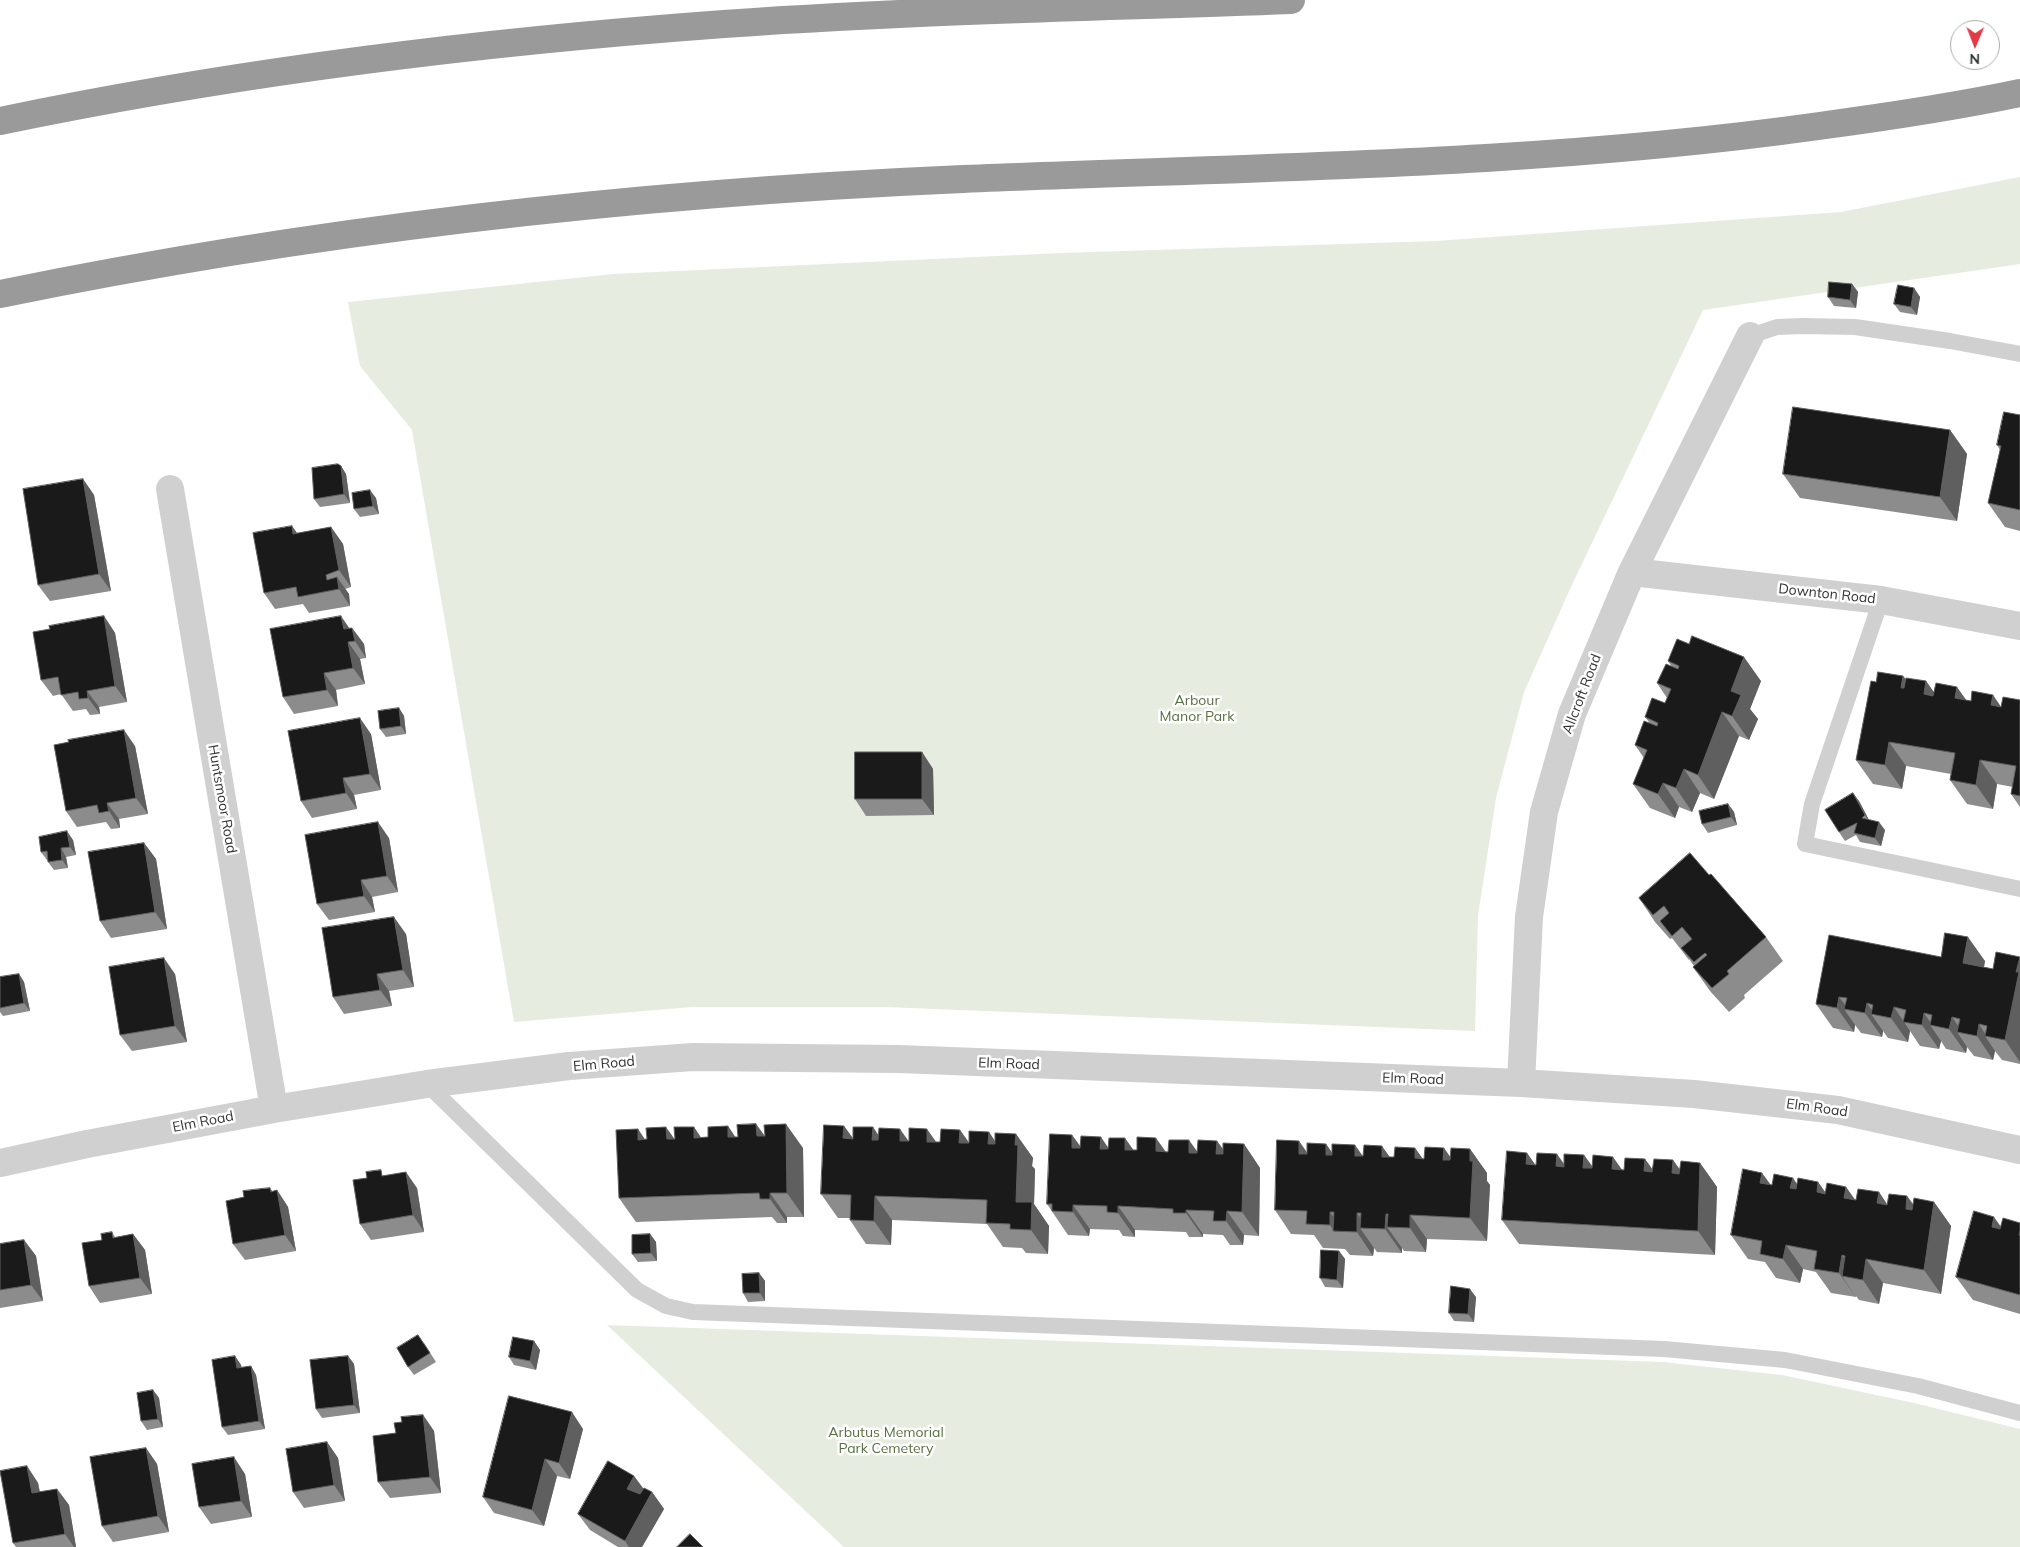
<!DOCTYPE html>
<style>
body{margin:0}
#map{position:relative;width:2020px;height:1547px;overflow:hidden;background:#fff;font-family:Mulish,sans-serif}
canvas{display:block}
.north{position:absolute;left:1950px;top:20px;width:50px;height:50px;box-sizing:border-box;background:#fff;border:1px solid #adadad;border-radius:50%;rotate:181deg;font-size:14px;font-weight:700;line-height:20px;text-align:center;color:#333}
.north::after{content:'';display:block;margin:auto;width:18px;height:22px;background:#e63946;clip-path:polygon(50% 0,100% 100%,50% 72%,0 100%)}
</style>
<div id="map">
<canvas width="2020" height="1547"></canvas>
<div class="north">N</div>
</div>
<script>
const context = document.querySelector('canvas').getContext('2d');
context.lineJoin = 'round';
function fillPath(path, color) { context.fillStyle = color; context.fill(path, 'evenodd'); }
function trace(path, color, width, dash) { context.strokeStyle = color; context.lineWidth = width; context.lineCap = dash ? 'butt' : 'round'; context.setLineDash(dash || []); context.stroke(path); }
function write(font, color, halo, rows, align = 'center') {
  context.font = font + ' Mulish,sans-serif'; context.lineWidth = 5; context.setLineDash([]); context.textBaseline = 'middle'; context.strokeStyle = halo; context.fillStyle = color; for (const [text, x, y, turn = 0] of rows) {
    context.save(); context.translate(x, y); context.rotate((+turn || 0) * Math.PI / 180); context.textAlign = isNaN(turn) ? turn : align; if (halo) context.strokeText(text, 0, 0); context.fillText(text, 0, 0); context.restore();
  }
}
fillPath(new Path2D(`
 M2020,177V264L1703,310L1570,589L1524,692L1496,798L1478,916L1475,1031L886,1007H692L514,1022L412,430L360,366L348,302L613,274L1061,253L1436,241L1841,212Z
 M607,1325L1663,1362L1782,1375L1914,1403L2020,1429V1547H844Z`), '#e6ecdf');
trace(new Path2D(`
 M1750,336L1777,327L1803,326L1855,327L1950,341L2020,354
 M1881,600L1812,804L1805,844L2020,889
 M427,1084L637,1290L666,1306L693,1312L1664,1349L1785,1360L1918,1386L2020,1413`), '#d0d0d0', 16);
trace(new Path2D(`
 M170,489L274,1109
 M1632,572L1881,600L2020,626
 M1521,1083L1529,917L1544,812L1572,714L1632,572L1750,336
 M0,1163L87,1144L274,1109L427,1084L569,1066L693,1057L899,1059L1521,1083L1694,1094L1838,1110L2020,1150`), '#d0d0d0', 28);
trace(new Path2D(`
 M0,121C221,75 447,46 672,28C877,11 1084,8 1291,0
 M0,294C317,229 639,193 963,179C1248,167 1535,166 1819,126C1886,117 1954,107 2020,93`), '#9a9a9a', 28);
fillPath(new Path2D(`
 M1852,284L1858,292L1856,308L1834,306L1828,297Z
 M1914,288L1920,297L1917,315L1900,312L1894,304Z
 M2020,415V531L2005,527L1988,503L2000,450L1997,445Z
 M1950,430L1967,454L1957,521L1800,498L1783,474Z
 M341,466L346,474L350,503L320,507L314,499Z
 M83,479L94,495L111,591L50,601L38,585Z
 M376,498L379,514L360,517L354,509Z
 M292,526L297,533L331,527L343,544L351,587L345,589L349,594L350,606L309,613L303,604L275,609L264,593Z
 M104,616L115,633L127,702L99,707L100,714L90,715L86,709L73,711L61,694L53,696L41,680L50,629Z
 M349,628H352L364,644L366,658L360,659L365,684L336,690L338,706L294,714L283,697Z
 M1668,661L1761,681L1750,709L1758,719L1749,740L1739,736L1714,799L1700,793L1692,812L1679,807L1675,818L1650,808L1633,784L1644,758L1635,745L1649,722L1645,717L1665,703L1667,698L1657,683L1672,667Z
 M1903,676L1906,679L1926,681L1934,693L1966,700L1971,701L1993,695L2001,707L2020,700V807L2011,794L2013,787L1997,784L1993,809L1967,804L1950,780L1951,774L1906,766L1902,789L1873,784L1856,760L1876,682Z
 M399,708L404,716L406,734L386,737L380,729Z
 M371,734L381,790L354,795L357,809L312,818L301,801Z
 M135,746L148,814L119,819L120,828L111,829L106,822L77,827L66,811Z
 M922,752L933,769L934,815L866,816L855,799Z
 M1859,801L1869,820L1885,830L1881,846L1860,842L1856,835L1845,841L1839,832Z
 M1728,804L1734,812L1737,825L1708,833L1702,824Z
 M389,838L398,892L372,897L375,912L329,920L317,904Z
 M73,840L76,855L66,857L68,868L54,870L48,862V860H47L41,852Z
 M144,843L156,859L167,929L111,938L100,921Z
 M1709,875L1766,937L1783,961L1744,995L1745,998L1729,1012L1710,991L1693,967L1694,966L1689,959V960L1672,938L1670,939L1655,922L1639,898Z
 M406,934L414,987L389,991L392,1006L344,1014L333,997Z
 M1941,957L1985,961L1984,967L1993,969L2020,957V1064L2002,1060L1995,1051L1993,1060L1974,1056L1967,1047L1966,1053L1946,1049L1941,1041L1939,1049L1920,1046L1910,1031L1908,1042L1888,1038L1883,1031L1882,1037L1861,1033L1855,1025L1854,1032L1833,1028L1816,1004Z
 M19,974L24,982L30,1011L3,1016L0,1012V977Z
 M175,974L187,1042L132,1051L120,1035Z
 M756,1124L765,1136L803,1148L804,1217H787V1223H777L772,1217L636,1222L619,1198L638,1129L645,1140L674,1139L694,1127L701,1138L708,1137L728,1126L735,1137H738Z
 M844,1126L853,1138L873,1127L878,1136L909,1141L940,1142L960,1130L969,1143L989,1132L995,1142L1016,1134L1033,1158L1032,1166L1035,1169L1034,1204L1049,1226L1048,1254L1026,1253L1022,1248L1003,1247L987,1224L892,1220L891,1245L866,1244L850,1220V1218H838L821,1194Z
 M1072,1135L1081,1147L1108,1148L1134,1150L1166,1152H1197L1217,1141L1223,1149L1244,1144L1260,1168L1259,1236L1244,1235L1243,1245H1230L1223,1235L1203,1234V1237H1189L1186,1232L1135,1230V1237L1123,1236L1119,1230L1090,1229L1089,1236L1068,1235L1047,1204Z
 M1326,1144L1332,1153L1363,1156L1394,1157L1415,1148L1423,1159L1450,1157L1470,1149L1487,1173V1181L1490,1185L1487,1241L1427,1239L1426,1252L1404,1251L1402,1248V1253L1377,1252L1374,1248L1373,1256L1350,1255L1345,1249L1323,1248L1314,1235L1291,1234L1275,1210L1307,1152Z
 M1527,1153L1535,1165L1564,1164L1584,1155L1592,1166L1624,1170L1645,1159L1653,1170L1673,1160L1680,1170L1700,1163L1717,1187L1715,1255L1519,1244L1502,1220Z
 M1762,1173L1771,1185L1797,1184L1818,1182L1825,1192L1846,1187L1855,1200L1879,1192L1887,1205L1907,1196L1913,1204L1934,1202L1951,1226L1941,1294L1883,1283L1879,1304L1859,1300L1856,1296V1297L1831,1293L1816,1272L1803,1269L1800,1283L1776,1278L1765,1262L1748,1259L1731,1235Z
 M385,1176L417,1188L424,1232L371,1240L360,1224Z
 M277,1190L288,1207L296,1251L245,1260L233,1244L272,1191Z
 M2020,1223V1314L1973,1300L1956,1277L2001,1226Z
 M112,1232L115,1237L133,1234L145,1250L152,1294L100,1303L89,1286L102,1240Z
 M650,1234L656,1242L657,1261L638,1262L632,1254Z
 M24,1240L36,1256L43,1301L0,1308V1244Z
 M1339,1251L1345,1259L1343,1288L1325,1287L1320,1278Z
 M759,1273L765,1281V1301L748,1302L743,1293Z
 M1476,1297L1474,1322L1454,1321L1449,1313Z
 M534,1341L540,1350L536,1370L514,1365L509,1357Z
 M424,1343L436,1362L414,1375L408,1367Z
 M235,1356L241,1365L242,1368L251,1366L256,1375L265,1429L228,1435L222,1427Z
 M348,1356L354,1364L360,1413L322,1418L316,1409Z
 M153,1390L159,1398L163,1427L147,1430L141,1421Z
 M423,1415L434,1431L441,1493L390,1498L378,1482L396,1433L402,1422Z
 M583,1429L570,1479L557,1476L544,1526L494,1513L483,1497Z
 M327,1442L338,1458L345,1501L304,1508L293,1492Z
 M146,1448L157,1464L169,1532L113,1542L102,1526Z
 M27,1466L38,1483L40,1492L57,1489L69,1505L76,1547H16L13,1543Z
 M245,1474L252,1517L211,1524L199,1507Z
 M634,1476L643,1489L652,1492L664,1509L642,1547H618L590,1530L578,1514Z`), '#8c8c8c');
fillPath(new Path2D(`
 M1852,284L1858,292L1856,308L1850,300Z
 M1914,288L1920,297L1917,315L1911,307Z
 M1950,430L1967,454L1957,521L1940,497Z
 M341,466L346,474L350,503L344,494Z
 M83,479L94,495L111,591L99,574Z
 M370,490L376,498L379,514L373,506Z
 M292,526L303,542L293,534Z
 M331,527L343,544L351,587L339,570Z
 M337,577L349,594L350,606L339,589Z
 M104,616L115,633L127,702L115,686Z
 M341,616L352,632L344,629Z
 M352,628L364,644L366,658L355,641Z
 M348,642L360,659L365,684L353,668Z
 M1744,657L1761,681L1750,709L1758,719L1749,740L1732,716L1731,691Z
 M324,673L336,690L338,706L327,690Z
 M1903,676L1920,700L1901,688Z
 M1926,681L1943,705L1924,694Z
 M1957,687L1974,711L1955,698Z
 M87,691L99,707L100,714L88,698Z
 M1993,695L2009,719L1991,705Z
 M399,708L404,716L406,734L401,726Z
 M1722,712L1739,736L1714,799L1698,775Z
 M360,718L371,734L381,790L370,774Z
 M124,730L135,746L148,814L136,798Z
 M1889,742L1906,766L1902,789L1885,765Z
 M922,752L933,769L934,815L922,799Z
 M1980,760L1997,784L1993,809L1976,785Z
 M1684,769L1700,793L1692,812L1676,788Z
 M343,778L354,795L357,809L346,793Z
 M1663,783L1679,807L1675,818L1658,794Z
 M1853,793L1859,801L1871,824L1865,815Z
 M107,803L119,819L120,828L109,811Z
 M1728,804L1734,812L1737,825L1731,817Z
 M378,822L389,838L398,892L387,876Z
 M1879,822L1885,830L1881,846L1875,838Z
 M67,831L73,840L76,855L70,847Z
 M144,843L156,859L167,929L155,912Z
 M61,848L66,857L68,868L62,860Z
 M361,880L372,897L375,912L364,896Z
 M394,917L406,934L414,987L403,970Z
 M1968,937L1985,961L1980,987L1963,963Z
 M2020,957V1062L2005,1040L2016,972Z
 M164,958L175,974L187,1042L175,1026Z
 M19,974L24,982L30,1011L24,1003Z
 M377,974L389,991L392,1006L380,990Z
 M1839,997L1849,1010L1844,1009L1855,1025L1854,1032L1837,1008Z
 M1867,1003L1875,1015L1871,1014L1883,1031L1882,1037L1865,1013Z
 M1894,1007L1910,1031L1908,1042L1891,1018Z
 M1924,1013L1933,1026L1930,1025L1941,1041L1939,1049L1922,1025Z
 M1952,1017L1963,1033L1957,1032L1967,1047L1966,1053L1949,1029Z
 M1979,1024L1987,1037L1985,1036L1995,1051L1993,1060L1977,1036Z
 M756,1124L773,1148L757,1136Z
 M786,1124L803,1148L804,1217L787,1193Z
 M728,1126L744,1150L728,1137Z
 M844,1126L861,1150L843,1138Z
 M666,1127L683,1151L667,1139Z
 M694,1127L710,1151L694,1138Z
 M873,1127L889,1151L872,1140Z
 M638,1129L654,1153L638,1140Z
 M900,1129L917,1153L900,1141Z
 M927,1129L944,1153L927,1142Z
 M960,1130L977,1154L959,1143Z
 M989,1132L1005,1156L988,1144Z
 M1016,1134L1033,1158L1032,1166L1035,1169L1034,1204L1049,1226L1048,1254L1031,1230L1016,1202L1015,1145Z
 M1072,1135L1089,1159L1072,1148Z
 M1101,1137L1117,1161L1100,1149Z
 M1125,1138L1142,1162L1125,1150Z
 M1156,1138L1173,1162L1156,1151Z
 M1189,1140L1206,1164L1189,1153Z
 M1217,1141L1234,1165L1216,1154Z
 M1299,1141L1316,1165L1299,1154Z
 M1244,1144L1260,1168L1259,1236L1242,1212Z
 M1326,1144L1343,1168L1326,1155Z
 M1355,1145L1372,1169L1355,1156Z
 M1382,1146L1399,1170L1382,1157Z
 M1415,1148L1432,1172L1415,1158Z
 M1444,1148L1461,1172L1443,1160Z
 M1470,1149L1487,1173V1181L1490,1185L1487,1241L1470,1218Z
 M1527,1153L1544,1177L1526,1164Z
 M1557,1154L1574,1178L1556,1166Z
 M1584,1155L1601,1179L1583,1168Z
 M1613,1157L1630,1181L1612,1169Z
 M1645,1159L1662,1183L1644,1171Z
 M1673,1160L1690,1184L1672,1173Z
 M1700,1163L1717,1187L1715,1255L1698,1231Z
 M406,1172L417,1188L424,1232L413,1215Z
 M1762,1173L1779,1197L1760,1183Z
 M1793,1178L1809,1202L1790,1188Z
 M1818,1182L1835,1206L1817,1192Z
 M1846,1187L1863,1211L1844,1198Z
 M270,1188L279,1201L277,1190L288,1207L296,1251L285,1235Z
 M1879,1192L1895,1216L1877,1203Z
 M770,1193L787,1217V1223L770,1199Z
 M875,1196L892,1220L891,1245L874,1221Z
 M1907,1196L1924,1220L1906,1209Z
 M1934,1202L1951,1226L1941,1294L1924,1270Z
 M1073,1205L1090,1229L1089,1236L1073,1212Z
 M1118,1206L1135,1230V1237L1118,1213Z
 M1186,1210L1203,1234V1237L1186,1213Z
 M1227,1211L1244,1235L1243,1245L1226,1221Z
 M1330,1212L1344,1232L1334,1231L1330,1225Z
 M1357,1213L1368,1228H1360L1374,1248L1373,1256L1357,1232Z
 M1386,1214L1395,1228L1387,1227L1402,1248V1253L1385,1229Z
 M1410,1215L1427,1239L1426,1252L1410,1228Z
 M1994,1217L2011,1241L1992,1227Z
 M133,1234L145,1250L152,1294L140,1278Z
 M650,1234L656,1242L657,1261L651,1253Z
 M24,1240L36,1256L43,1301L31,1285Z
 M1786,1245L1803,1269L1800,1283L1783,1259Z
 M1339,1251L1345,1259L1343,1288L1337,1280Z
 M1842,1255L1859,1279L1842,1276L1856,1297L1839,1273Z
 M1866,1259L1883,1283L1879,1304L1863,1280Z
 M759,1273L765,1281V1301L760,1293Z
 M1470,1289L1476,1297L1474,1322L1468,1314Z
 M534,1341L540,1350L536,1370L530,1361Z
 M235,1356L241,1365L243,1376L237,1368Z
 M348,1356L354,1364L360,1413L354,1405Z
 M251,1366L256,1375L265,1429L259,1421Z
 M153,1390L159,1398L163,1427L158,1419Z
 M572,1412L583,1429L570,1479L559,1463Z
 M423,1415L434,1431L441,1493L430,1477Z
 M327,1442L338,1458L345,1501L334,1485Z
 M146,1448L157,1464L169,1532L158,1516Z
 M234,1457L245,1474L252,1517L241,1501Z
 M545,1459L557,1476L544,1526L532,1510Z
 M27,1466L38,1483L43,1510L32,1493Z
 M634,1476L646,1492L638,1505L627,1489Z
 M57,1489L69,1505L76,1547H74L65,1534Z
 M652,1492L664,1509L642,1547H629L625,1541Z`), '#5f5f5f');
const building = new Path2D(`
 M1829,282L1852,284L1850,300L1828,297Z
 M1898,285L1914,288L1911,307L1894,304Z
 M1793,407L1950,430L1940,497L1783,474Z
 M2004,412L2020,415V510L1988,503L2001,446L1997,445Z
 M338,464L341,466L344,494L314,499L312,468Z
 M83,479L99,574L38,585L23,489Z
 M370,490L373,506L354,509L352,493Z
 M292,526L293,534L331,527L339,570L326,575L327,580L337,577L339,589L298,597L296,587L264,593L253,533Z
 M104,616L115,686L87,691L88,698L79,699L78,692L61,695L58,677L41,680L33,632L50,629L49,626Z
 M341,616L344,629L352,628L355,641L348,642L353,668L324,673L327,690L283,697L270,629Z
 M1692,636L1744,657L1731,691L1741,695L1732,716L1722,712L1698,775L1684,769L1676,788L1663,783L1658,794L1633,784L1647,750L1635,745L1644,721L1657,726L1658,723L1645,717L1652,698L1665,703L1671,689L1657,683L1666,664L1678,669L1679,666L1668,661L1677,639L1689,644Z
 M1878,672L1903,676L1901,688H1904L1906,678L1926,681L1924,694L1933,696L1936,683L1957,687L1955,698L1971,701L1972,691L1993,695L1991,705L2001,707L2003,697L2020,700V796L2011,794L2016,766L1980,760L1976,785L1950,780L1955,753L1889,742L1885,765L1856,760L1871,681L1876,682Z
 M399,708L401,726L380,729L378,711Z
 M360,718L370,774L343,778L346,793L301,801L288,731Z
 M124,730L136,798L107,803L109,811L99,813L97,805L66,811L54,745L69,742L68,740Z
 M855,752H922V799H855Z
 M1853,793L1865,815L1862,818L1879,822L1875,838L1854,833L1857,823L1839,832L1825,810Z
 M1728,804L1731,817L1702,824L1699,811Z
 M378,822L387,876L361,880L364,896L317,904L305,835Z
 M67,831L70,847L61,848L62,860L48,862L47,851L41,852L39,837Z
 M144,843L155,912L100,921L88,852Z
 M1690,853L1709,875L1711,874L1766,937L1727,971L1729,974L1712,988L1693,967L1707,955L1705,953L1694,962L1681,948L1692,939L1682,927L1672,936L1660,921L1669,913L1664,906L1653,915L1639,898Z
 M394,917L403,970L377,974L380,990L333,997L322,928Z
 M1945,933L1968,937L1963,963L1993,969L1996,952L2020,957L2016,972H2019L2005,1040L1985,1036L1987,1026L1979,1024L1977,1036L1957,1032L1960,1019L1952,1017L1949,1029L1930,1025L1932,1015L1924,1013L1922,1025L1903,1022L1906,1010L1894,1007L1891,1018L1871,1014L1873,1005L1867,1003L1865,1013L1844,1009L1847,998L1839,997L1837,1008L1816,1004L1829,935L1941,957Z
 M164,958L175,1026L120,1035L109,967Z
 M19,974L24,1003L0,1008V977Z
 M756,1124L757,1136H765L764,1125L786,1124L787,1193H770V1199H760L759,1193L619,1198L616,1130L638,1129V1140L647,1139L646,1128L666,1127L667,1139H675L674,1127H694V1138L708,1137V1127L728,1126V1137H738L737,1125Z
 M824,1125L844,1126L843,1138L853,1139V1127H873L872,1140H878L879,1128L900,1129V1141H909V1128L927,1129V1142H940L941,1129L960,1130L959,1143H969V1131L989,1132L988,1144H995V1133L1016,1134L1015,1145H1018L1016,1202H1032L1031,1230L1010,1229V1224L986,1223L987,1200L875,1196L874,1221L850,1220L851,1195L821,1194Z
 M1050,1134L1072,1135V1148H1080L1081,1136L1101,1137L1100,1149H1108L1109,1138H1125V1150H1137V1137L1156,1138V1151L1168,1152L1169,1140H1189V1153H1197L1198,1140L1217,1141L1216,1154H1223V1143L1244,1144L1242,1212L1227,1211L1226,1221H1213L1214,1211L1186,1210V1213H1173V1209L1118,1206V1213L1107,1212V1206L1073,1205V1212L1052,1211V1204H1047Z
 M1277,1140L1299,1141V1154H1307V1143L1326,1144V1155H1332V1144L1355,1145V1156H1363L1364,1145L1382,1146V1157H1394L1395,1147L1415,1148V1158L1424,1159L1425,1147L1444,1148L1443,1160H1450L1451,1148L1470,1149V1161H1473L1470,1218L1410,1215V1228L1387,1227L1388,1214H1386L1385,1229L1360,1228L1361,1213H1357V1232L1333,1231L1334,1212H1330V1225L1306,1224L1307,1211L1275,1210Z
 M1507,1151L1527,1153L1526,1164L1536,1165L1537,1153L1557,1154L1556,1166L1564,1167V1154L1584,1155L1583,1168H1592L1593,1155L1613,1157L1612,1169L1624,1170L1625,1158L1645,1159L1644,1171L1652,1172L1654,1159L1673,1160L1672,1173L1679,1174L1681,1161L1700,1163L1698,1231L1502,1220Z
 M1743,1169L1762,1173L1760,1183L1772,1185L1774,1174L1793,1178L1790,1188L1796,1189L1798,1178L1818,1182L1817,1192L1825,1194L1827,1183L1846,1187L1844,1198L1856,1200L1858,1189L1879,1192L1877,1203L1887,1205L1889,1194L1907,1196L1906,1209L1912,1210L1914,1198L1934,1202L1924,1270L1866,1259L1863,1280L1842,1276L1845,1256L1842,1255L1839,1273L1814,1269L1817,1251L1786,1245L1783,1259L1760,1254L1762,1241L1731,1235Z
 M381,1170L382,1176L406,1172L413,1215L360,1224L353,1180L367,1178L366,1172Z
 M270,1188L271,1192L277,1190L285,1235L233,1244L226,1201L244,1197L243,1191Z
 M1974,1211L1994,1217L1992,1227L2000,1229L2003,1218L2020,1223V1230L2019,1235L2020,1236V1295L1956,1277Z
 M112,1232L113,1238L133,1234L140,1278L89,1286L82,1243L102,1240L101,1234Z
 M650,1234L651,1253L632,1254V1235Z
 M24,1240L31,1285L0,1290V1244Z
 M1321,1250L1339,1251L1337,1280L1320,1278Z
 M759,1273L760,1293H743L742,1274Z
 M1451,1286L1470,1289L1468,1314L1449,1313Z
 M418,1335L430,1353L408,1367L397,1348Z
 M513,1337L534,1341L530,1361L509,1357Z
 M235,1356L237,1368L251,1366L259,1421L222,1427L212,1360Z
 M348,1356L354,1405L316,1409L310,1360Z
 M153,1390L158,1419L141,1421L137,1393Z
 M509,1396L572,1412L559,1463L545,1459L532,1510L483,1497Z
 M423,1415L430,1477L378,1482L373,1436L396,1433L394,1423L402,1422L401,1417Z
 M327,1442L334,1485L293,1492L286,1449Z
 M146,1448L158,1516L102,1526L90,1457Z
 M234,1457L241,1501L199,1507L192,1464Z
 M608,1461L634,1476L627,1489L640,1494L644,1488L652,1492L625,1541L578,1514Z
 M27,1466L32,1493L57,1489L65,1534L13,1543L0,1471Z
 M690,1534L703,1547H677Z`);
fillPath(building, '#1a1a1a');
trace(building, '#5f5f5f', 1);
write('14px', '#333', '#fff', [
 ["Downton Road",1827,594,6],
 ["Allcroft Road",1582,694,-69],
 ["Huntsmoor Road",222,799,80],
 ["Elm Road",604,1064,-5],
 ["Elm Road",1009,1064,2],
 ["Elm Road",1413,1079,2],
 ["Elm Road",1817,1108,8],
 ["Elm Road",203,1122,-11]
]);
write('14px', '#56703f', '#fff', [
 ["Arbour",1197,701],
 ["Manor Park",1197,717],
 ["Arbutus Memorial",886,1433],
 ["Park Cemetery",886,1449]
]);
</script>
